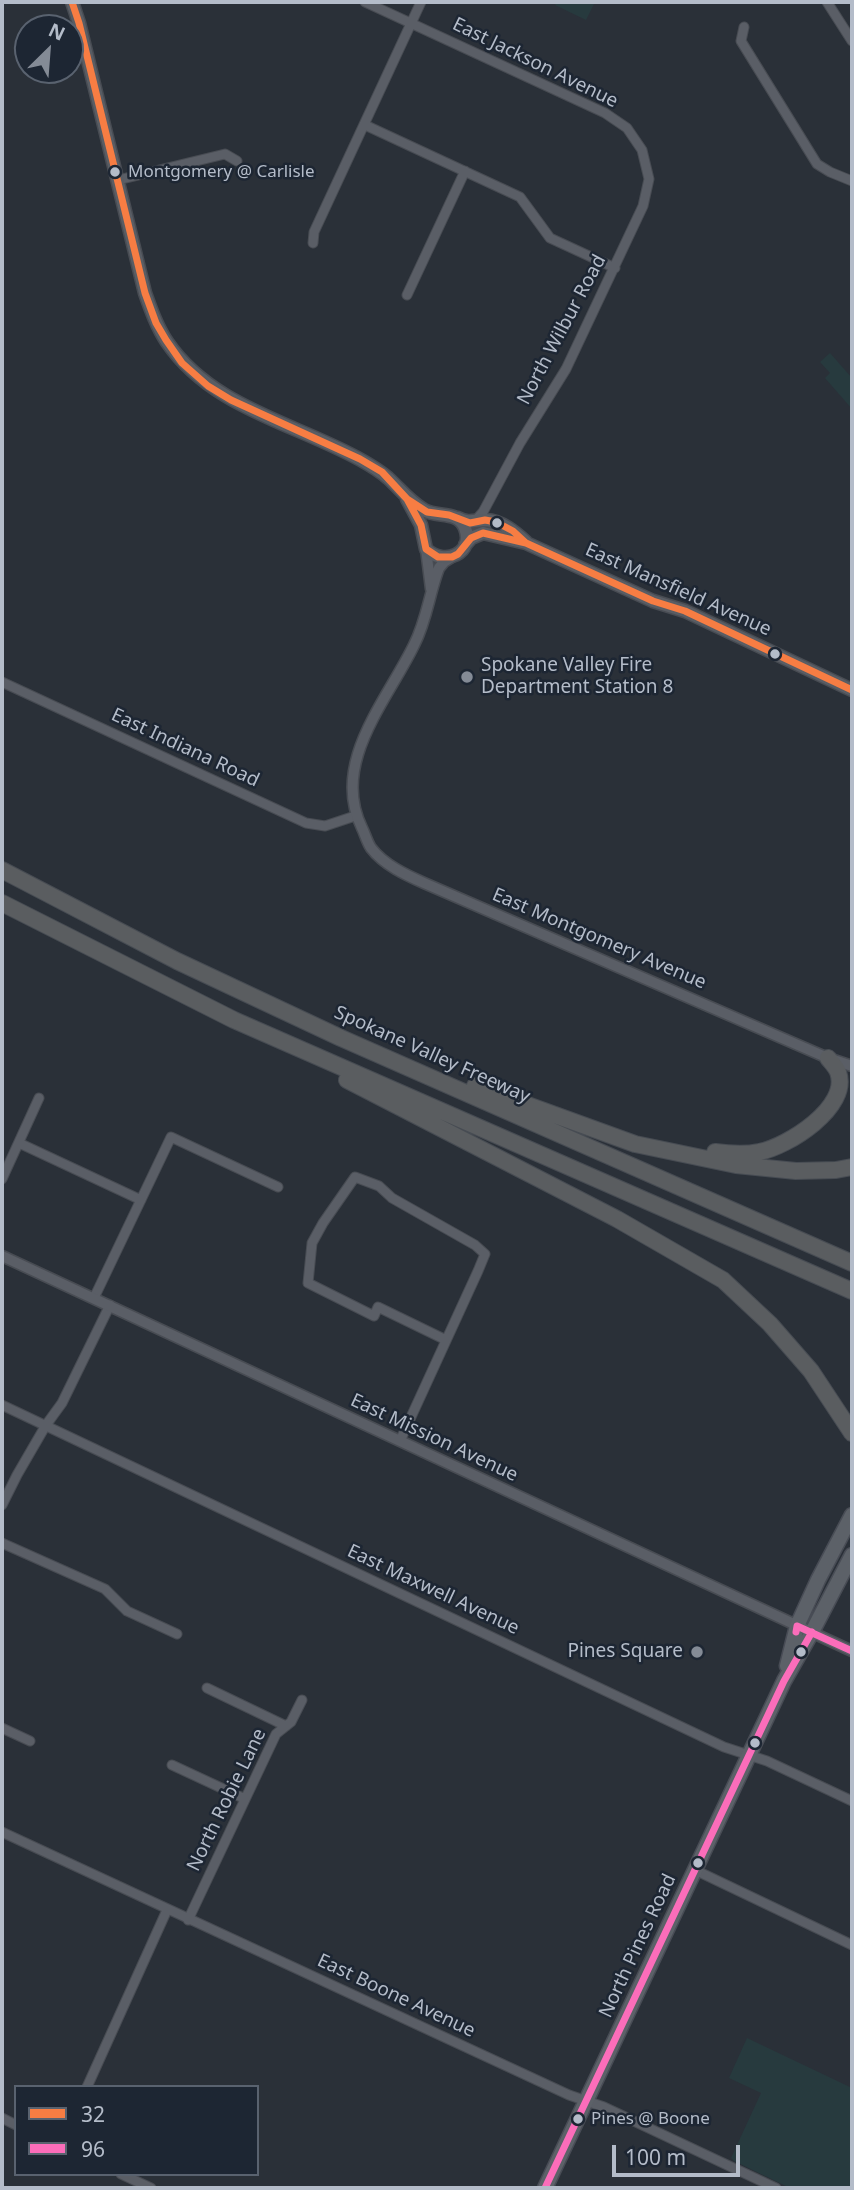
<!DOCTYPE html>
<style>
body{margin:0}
#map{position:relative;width:854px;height:2190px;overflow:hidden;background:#2a3038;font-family:"Noto Sans",sans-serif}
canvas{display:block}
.frame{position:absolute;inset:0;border:4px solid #b4bcc9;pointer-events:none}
.legend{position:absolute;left:14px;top:2085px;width:245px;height:91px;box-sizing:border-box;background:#1d2633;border:2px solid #59626f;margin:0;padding:9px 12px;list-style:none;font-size:21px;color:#b4bcc9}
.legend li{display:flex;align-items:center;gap:14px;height:35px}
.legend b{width:35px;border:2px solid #59626f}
.north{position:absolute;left:14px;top:14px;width:70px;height:70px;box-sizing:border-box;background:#1d2633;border:2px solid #59626f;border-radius:50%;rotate:25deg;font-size:19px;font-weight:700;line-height:28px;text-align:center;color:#b4bcc9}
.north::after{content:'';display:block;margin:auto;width:24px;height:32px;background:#848b96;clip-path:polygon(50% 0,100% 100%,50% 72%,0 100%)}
.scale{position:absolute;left:612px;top:2145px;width:128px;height:32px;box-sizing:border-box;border:4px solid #b4bcc9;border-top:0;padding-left:9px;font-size:21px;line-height:24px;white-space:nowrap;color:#b4bcc9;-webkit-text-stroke:5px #1d2633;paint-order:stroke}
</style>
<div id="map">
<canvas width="854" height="2190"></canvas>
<div class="frame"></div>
<ul class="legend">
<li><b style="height:9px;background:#f77d43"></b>32</li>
<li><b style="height:9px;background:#fb6dba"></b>96</li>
</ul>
<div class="north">N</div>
<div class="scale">100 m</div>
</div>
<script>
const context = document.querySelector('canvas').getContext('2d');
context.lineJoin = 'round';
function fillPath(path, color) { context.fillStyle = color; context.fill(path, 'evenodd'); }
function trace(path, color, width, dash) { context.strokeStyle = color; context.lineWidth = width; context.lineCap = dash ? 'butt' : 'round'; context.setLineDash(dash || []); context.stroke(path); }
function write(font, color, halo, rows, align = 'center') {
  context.font = font + ' "Noto Sans",sans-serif'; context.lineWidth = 5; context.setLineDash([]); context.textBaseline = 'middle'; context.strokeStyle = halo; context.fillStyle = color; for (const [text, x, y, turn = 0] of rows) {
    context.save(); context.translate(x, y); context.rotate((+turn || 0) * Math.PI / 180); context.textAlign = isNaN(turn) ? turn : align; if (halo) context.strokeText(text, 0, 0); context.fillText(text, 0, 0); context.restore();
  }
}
fillPath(new Path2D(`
 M557,2H595L586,20L555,5Z
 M830,353L852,378V409L825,378L830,373L820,362Z
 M747,2038L852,2088V2188H790L734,2161L731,2158L761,2093L729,2078Z`), '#273a3e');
const minor = new Path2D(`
 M365,2L605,113L627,128L642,150L649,179L643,206L566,369L520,443L483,512L475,521
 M827,2L852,41
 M744,27L741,41L817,164L830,172L852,181
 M365,125L520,197L550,238L615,268
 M118,180L225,154L237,161
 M313,243L314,232L421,2
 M407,295L465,171
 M2,682L306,823L325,826L355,816
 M19,1143L141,1200
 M2,1179L39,1098
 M94,1298L171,1137L278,1187
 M2,1405L724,1747L767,1761L852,1801
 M400,1441L478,1271L485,1254L475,1245L392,1198L379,1186L355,1177L323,1223L312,1243L308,1283L374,1316L378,1307L446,1340
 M2,1505L17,1475L46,1425L62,1403L110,1305
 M2,1543L105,1589L127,1611L177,1634
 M207,1688L286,1726
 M2,1728L30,1741
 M172,1765L245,1799
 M2,1832L569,2095L604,2107L776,2188
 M695,1870L852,1945
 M188,1920L276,1734L291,1722L302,1700
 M87,2087L167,1910
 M2,2118L16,2125
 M121,2174L151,2188`);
const tertiary = new Path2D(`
 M426,549L431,589
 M452,557L444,562L439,568C429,594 427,620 414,645C387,701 330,763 362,828C365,834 367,842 371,848C384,865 406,875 424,883L828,1058L852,1066
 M2,1256L852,1651`);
const secondary = new Path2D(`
 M72,2L79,23L145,293C151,310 157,327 167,342C212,408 295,423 361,460C370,465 380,471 388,478C400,489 409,501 424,510C437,518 458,510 465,528C475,553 444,567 426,549L421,525L407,499
 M458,518C469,524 474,520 486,520C502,521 515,532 526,542
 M465,545L471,538L483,533L526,543L653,601L685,611L852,690`);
const primary = new Path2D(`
 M787,1666L797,1626L818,1580L852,1515
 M545,2188L784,1681L812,1632L852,1555`);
const motorway = new Path2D(`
 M2,870L177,961L341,1038L852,1263
 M2,903L234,1020L852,1291
 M347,1080L617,1219L723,1280L770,1324L811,1371L852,1433
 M475,1086L635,1144L736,1165L796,1171L836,1170L852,1167
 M715,1152C730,1154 745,1155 759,1152C787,1147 851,1107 838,1072C836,1067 831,1062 828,1058`);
trace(minor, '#484c53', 11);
trace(tertiary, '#484c53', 13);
trace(secondary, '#484c53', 15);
trace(primary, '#484c55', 17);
trace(motorway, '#474c53', 18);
trace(minor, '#5a5e66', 9);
trace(tertiary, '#5a5e66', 10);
trace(secondary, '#595d64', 12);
trace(primary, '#5c6168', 14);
trace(motorway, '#5a5d60', 16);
trace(new Path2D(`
 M72,2L79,23L145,293L156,323L166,340L182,363L208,386L231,400L360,459L382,472L407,499L427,512L449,515L470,523L485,520L496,522L513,531L526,543
 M407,499L421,525L426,549L438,557H452L458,554L471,538L483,533L526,543L653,601L685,611L852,690`), '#f77d43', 7);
trace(new Path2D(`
 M796,1632L797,1626L852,1651
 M545,2188L784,1681L812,1632`), '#fb6dba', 7);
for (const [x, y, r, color] of [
 [115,172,6,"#b4bcc9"],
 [497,523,6,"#b4bcc9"],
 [775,654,6,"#b4bcc9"],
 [467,677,7,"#848b96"],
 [697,1652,7,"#848b96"],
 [801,1652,6,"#b4bcc9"],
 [755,1743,6,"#b4bcc9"],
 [698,1863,6,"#b4bcc9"],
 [578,2119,6,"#b4bcc9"]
]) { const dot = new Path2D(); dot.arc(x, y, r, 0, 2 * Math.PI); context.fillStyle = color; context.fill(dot); trace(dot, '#1d2633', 2.5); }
write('17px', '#b4bcc9', '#1d2633', [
 ["Montgomery @ Carlisle",128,172],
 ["Pines @ Boone",591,2119]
], 'left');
write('19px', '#b4bcc9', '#1d2633', [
 ["East Jackson Avenue",535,63,26],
 ["North Wilbur Road",562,330,-62],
 ["East Mansfield Avenue",678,590,24],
 ["East Indiana Road",185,748,25],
 ["East Montgomery Avenue",599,939,23],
 ["Spokane Valley Freeway",432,1055,24],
 ["East Mission Avenue",434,1438,25],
 ["East Maxwell Avenue",433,1590,25],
 ["North Robie Lane",227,1800,-64],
 ["North Pines Road",638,1946,-65],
 ["East Boone Avenue",396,1996,25]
]);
write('19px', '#b4bcc9', '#1d2633', [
 ["Spokane Valley Fire",481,666],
 ["Department Station 8",481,688],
 ["Pines Square",683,1652,"right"]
], 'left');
</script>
